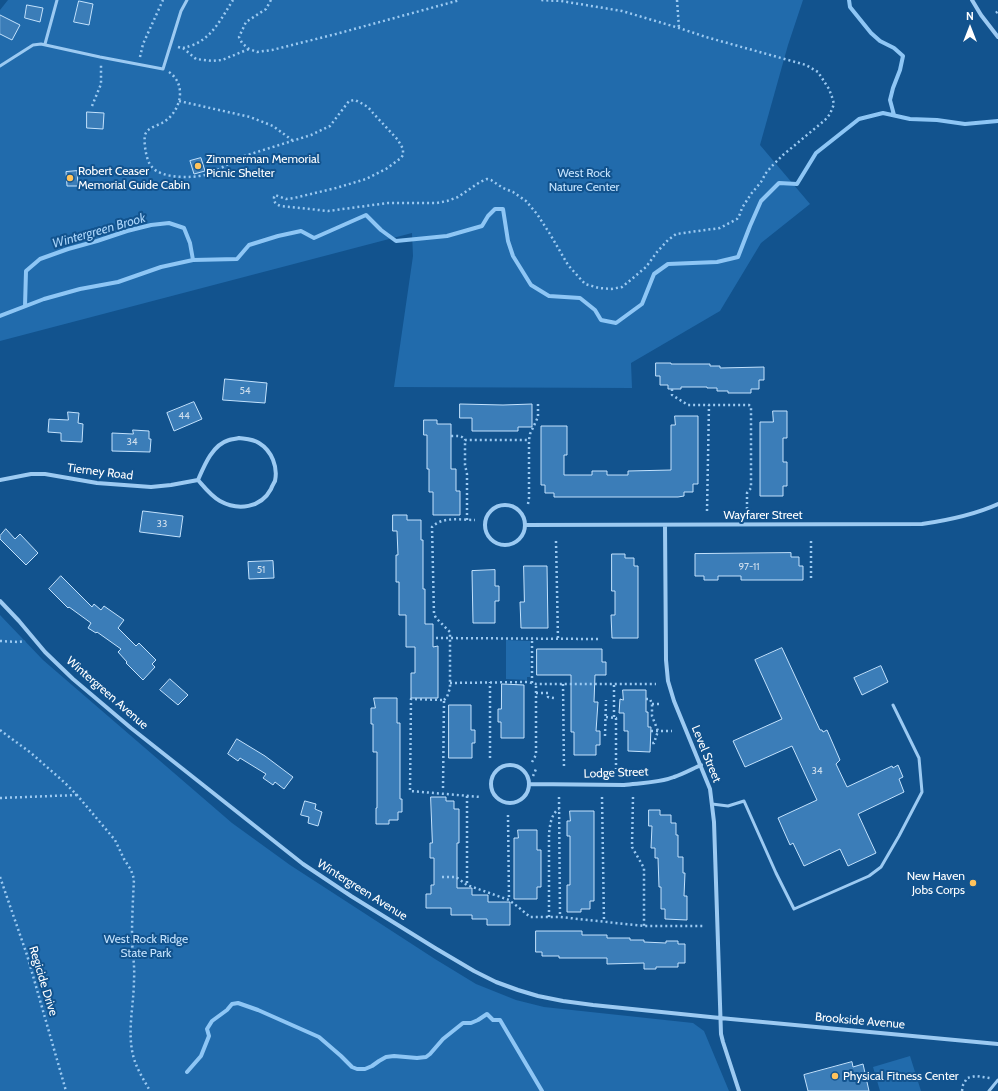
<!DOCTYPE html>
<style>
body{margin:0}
#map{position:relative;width:998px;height:1091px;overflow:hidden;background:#12538e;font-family:Cabin,sans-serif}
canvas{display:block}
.north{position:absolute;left:950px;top:8px;width:40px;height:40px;-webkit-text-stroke:3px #12538e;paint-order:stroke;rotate:0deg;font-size:11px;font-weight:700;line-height:16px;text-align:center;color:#fff}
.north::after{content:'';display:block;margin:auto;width:14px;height:18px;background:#fff;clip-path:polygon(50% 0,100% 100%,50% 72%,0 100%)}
</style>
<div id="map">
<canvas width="998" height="1091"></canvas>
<div class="north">N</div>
</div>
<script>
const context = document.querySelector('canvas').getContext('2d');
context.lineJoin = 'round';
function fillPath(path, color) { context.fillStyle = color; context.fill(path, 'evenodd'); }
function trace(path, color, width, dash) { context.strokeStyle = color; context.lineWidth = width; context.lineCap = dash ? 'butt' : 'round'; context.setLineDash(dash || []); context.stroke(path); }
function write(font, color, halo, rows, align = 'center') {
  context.font = font + ' Cabin,sans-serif'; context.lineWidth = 4; context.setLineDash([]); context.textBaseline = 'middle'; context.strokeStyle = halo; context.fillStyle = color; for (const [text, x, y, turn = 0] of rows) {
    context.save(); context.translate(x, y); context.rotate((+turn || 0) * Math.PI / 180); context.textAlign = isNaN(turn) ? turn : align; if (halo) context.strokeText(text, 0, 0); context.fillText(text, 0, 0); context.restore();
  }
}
fillPath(new Path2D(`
 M8,0H803L788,45L760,145L810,204L761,243L720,311L631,363L632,388L394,387L413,256L412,233L0,341V10Z
 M0,615L43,660L232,823L290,865L435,959L476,984L516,1000L544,1007L693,1023L704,1031L729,1091H0Z
 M506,640L530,641V677H527V680L506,679Z
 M910,1056L921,1091H880L873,1067Z`), '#216bac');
trace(new Path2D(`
 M849,0L850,7L871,33L880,41L894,48L903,56L900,70L893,88L890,100L894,115
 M25,306L26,271L40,259L68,249L97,241L127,231L151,225L169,223L184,228L190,243L193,260
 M0,316L44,299L80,289L118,282L161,267L193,260L237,259L249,245L278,236L301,231L314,238L366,215L381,230L396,241L447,236L482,226L488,216L495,209H503L508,241L513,256L531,285L549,296L580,298L595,310L601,320L616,323L642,304L654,274L668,264L717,262L738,257L750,226L761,201L779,183L797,184L816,153L859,119L883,113L910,119L937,120L965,124L998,121
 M187,1072L201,1056L209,1036L207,1029L212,1021L227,1010L232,1004L238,1003L258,1010L319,1037L341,1056L352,1067L357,1069H365L372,1066L379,1061L386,1057L394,1056L417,1058L426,1057L430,1054L443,1039L463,1023H471L478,1020L487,1014L493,1020H500L542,1091`), '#8ec6f5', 4);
const building = new Path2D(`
 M79,1L93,4L89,25L74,22Z
 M27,5L43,8L40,22L25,18Z
 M0,15L20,25L12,40L0,34Z
 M87,112L104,113L103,129L87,128Z
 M201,158L205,171L194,174L190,161Z
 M77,171L78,186H67L66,172Z
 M656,363H671V364H710V366H720V368L764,367V380H759V389H751V393H728V391H717V388H707V387H681V389H668V385H660V376H656Z
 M225,379L267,383L265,403L223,400Z
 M194,402L202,419L174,431L167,413Z
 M460,404L503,405L532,404V427H518V431H472V418H460Z
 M773,411H787V438H783V462H787V486H783V496H760V422H773Z
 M68,412L79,413L78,423L83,424L82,442L61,441V433L48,432L49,419L68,420Z
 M675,416H698V484H693V492H684V496L678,497H554V493H545V485H541V426H567V455H564V475H592V471H607V475H628V471L671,470V425H675Z
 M424,420H437V424H451V469H456V491H460V515H433V492H429V469H427V435H424Z
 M133,430L149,431V439H151L150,452L112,451V433L133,434Z
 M143,511L183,516L180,537L140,532Z
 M393,515H407V520H421V540H423V589H425V624H433V647L438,646V698H411V673H415V647H406V615H399V582H396V555H398L397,531H393Z
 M6,529L15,539L20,534L38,553L26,565L0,539V536Z
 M791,553V557H799V566H803V580H741V576H718V580H704V576H695V554Z
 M612,554H625V558H634V566H638V638H612L611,615H615V591H612Z
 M273,561L274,578L249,579L248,562Z
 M524,566H547L548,628H521L520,602H524Z
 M495,570V586H499V601H495V623H473L472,571Z
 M61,576L92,607L94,604L101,610L104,606L124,620L118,628L136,646L139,643L156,660L152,664L155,667L143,680L126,663L127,662L118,652L121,649L97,632L96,633L88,628L91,623L69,607L68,608L49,589Z
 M782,648L820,730H822L823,732L827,730L840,760L836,764L847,787L892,766L893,768L898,765L903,777L899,779L904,792L858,814L876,853L848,866L840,849L804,866L793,843L790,845L778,818L817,800L792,746L745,767L733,741L782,719L755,660Z
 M537,649H602V662H606V675H595L594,702H598L596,731H600V745H596V755H574V732H571V675H537Z
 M881,666L888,682L862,695L854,678Z
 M170,679L188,695L178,705L160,690Z
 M502,684L524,685V738H501V722H498V709H501Z
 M623,690H646V712H648V727H651L650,752L628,751V731H624V713H619L620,699L623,700Z
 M374,698H397V723H400V799H402V812H398V820H389V824H376V808H377V752H373V724H371V708H375Z
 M449,705H471V730H475V743H472V758H449Z
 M237,739L265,756L293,777L284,789L275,782L273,785L263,778L266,774L240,758L238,761L228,754Z
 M431,797H446V801H454V809H459V843H457V888H472V895H488V902H510V925H487V919H472V915H451V908H426V894H431V885H434V858H430V843H432Z
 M305,801L316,804L315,809L322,812L318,826L308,823L309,817L301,815Z
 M649,810H660V815H671V823H676V835H678V857H683V873H685L684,896H687V920L665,919V909H661V887H659L658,858H655V848H651L652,826H649Z
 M570,811H594V901H590V909H581V912H567V885H570V836H567V821H570Z
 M518,830H537V850H541V887H537V899H514V838H518Z
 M536,931H582V935H607V938H630V940H644V942L666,943V941H678V944H685V963H678V967H656V969H644V963L607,964V958H559V956H542V952H536Z
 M852,1062L853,1067L863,1064L869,1091H808L804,1075Z`);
fillPath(building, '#3b7db8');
trace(building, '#c3e2fd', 1);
trace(new Path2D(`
 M271,0L266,9L246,22L239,37L242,43L249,49L257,52L272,50L336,34L460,0
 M677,0L679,28
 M996,13L998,11
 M178,47C184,49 187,47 193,45C213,37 222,17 233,0
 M183,48L196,59L212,61L222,60L249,49
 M140,57L143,44L163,0
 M169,72C176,77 180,84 180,93C180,105 173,117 162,123C156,126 147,128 145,135C144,141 145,148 146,153C147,158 149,164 152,167C162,179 192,178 205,175C218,171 229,163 241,157L311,135L330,126L349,101L355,100L361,103L368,107L373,113L398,140L403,149V155L401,158L386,169L366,179L336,188L294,198L286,199L275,195L274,197C274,202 275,204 281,206L328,211L388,203H437L447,201L458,197L480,182L487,179L491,180L503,188L513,192L526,201L537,214L550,234L568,265L585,284L599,288L611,289L622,287L633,278L646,267L657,252L668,240L676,234L720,228L737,219L740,214L742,208L751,194L761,182L766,173L771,167L783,155L825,120L830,114L834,104L832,97L829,89L818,72L806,65L706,37L679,28L622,11L561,1L540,0
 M179,101L250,117L273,126L292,140
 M92,106L101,84V63
 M672,389V395L688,405H749L751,407V488L747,493V511
 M451,436C457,436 462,435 465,440
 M528,504L529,498V440L530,434L538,417V404
 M707,511L709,405
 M467,520V474L465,465V440H529
 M556,541L558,639
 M811,578V540
 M436,638L598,639
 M0,641L18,642L25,641
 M450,683L527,682L536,684H656
 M532,683V638
 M563,684L564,769
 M536,693H548V697L554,698
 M646,699H650L652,704V716L658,731L654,743H650
 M444,700L447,697L450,688V632L436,618L434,614L432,527C443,516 461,520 475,520
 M652,704H661
 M606,717L616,718V769
 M614,717V684
 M0,730L31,753L64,782L77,795L115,840L124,859L131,870L134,879C133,898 132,918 132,937C132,951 135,965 134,979C134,1005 127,1030 133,1055C136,1068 144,1080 150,1091
 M651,731H672
 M605,736L606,700
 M490,758V682
 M532,762L536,755V684
 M533,776L536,769
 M443,788L444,700L411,699L410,791L481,797
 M467,796V885
 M559,797L560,917
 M602,797L604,922
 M633,797L632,847L644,868V926
 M0,798L77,795
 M508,815L509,900
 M0,877L27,955L66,1091
 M442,877H456L467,885L509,900L517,906L530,917H560L644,926H703
 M549,917V834C550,825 551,814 559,809
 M962,1091L963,1085L967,1078L976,1076L990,1078`), '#9ccaf2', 2.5, [2, 3]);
trace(new Path2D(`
 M45,44L57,0
 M0,66L33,45L41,44L100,57L163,69L181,11L187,0
 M712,804L728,806L744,801L776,873L794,909L869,876L881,867L899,836L922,792L919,758L893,705
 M989,1091L998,1080`), '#9ccaf2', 3);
trace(new Path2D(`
 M972,0L981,15L998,37
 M239,438C246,439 253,439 259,443C272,451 278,467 275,481C274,483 272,486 271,489C261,508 238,511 220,501C211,496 205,488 198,480C204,466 212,445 229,440C232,439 235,439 239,438Z
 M0,480L31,474H45L97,483L151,487L171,485L198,480
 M485 525a20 20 0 1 1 40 0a20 20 0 1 1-40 0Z
 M525,525L922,524C949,520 974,515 998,504
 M665,525L666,660L668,681L674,701L710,789L714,822L721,1034L723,1042L739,1091
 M0,601L19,621L45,652L73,679L131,728L303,864L351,896L435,948L474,971L496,982L518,990L538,996L563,1001L593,1005L720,1018L998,1044
 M491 784a19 19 0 1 1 38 0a19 19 0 1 1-38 0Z
 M529,784L624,785C641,783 659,783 674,777C683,774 692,769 701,765`), '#9ccaf2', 4);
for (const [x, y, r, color] of [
 [198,166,4,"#ffc35c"],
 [70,178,4,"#ffc35c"],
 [973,883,4,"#ffc35c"],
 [835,1076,4,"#ffc35c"]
]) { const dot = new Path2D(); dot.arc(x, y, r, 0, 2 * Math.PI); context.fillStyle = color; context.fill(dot); trace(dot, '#12538e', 1.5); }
write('10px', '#cedeed', null, [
 ["54",245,391],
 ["44",184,416],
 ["34",132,442],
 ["33",162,524],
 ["97-11",749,567],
 ["51",261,570],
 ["34",817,771]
]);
write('12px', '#fff', '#12538e', [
 ["Zimmerman Memorial",206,159],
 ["Picnic Shelter",206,173],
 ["Robert Ceaser",78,171],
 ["Memorial Guide Cabin",78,185],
 ["New Haven",965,876,"right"],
 ["Jobs Corps",965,890,"right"],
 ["Physical Fitness Center",843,1076]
], 'left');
write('12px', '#c3e2fd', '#12538e', [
 ["West Rock",584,173],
 ["Nature Center",584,187],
 ["West Rock Ridge",146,939],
 ["State Park",146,953]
]);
write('12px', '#fff', '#12538e', [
 ["Tierney Road",100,472,7],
 ["Wayfarer Street",763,515],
 ["Wintergreen Avenue",107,693,41],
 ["Level Street",706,754,68],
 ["Lodge Street",616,773,-2],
 ["Wintergreen Avenue",362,890,32],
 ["Regicide Drive",43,981,73],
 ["Brookside Avenue",860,1021,5]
]);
write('italic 13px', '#a8d3f9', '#12538e', [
 ["Wintergreen Brook",99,231,-16]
]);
</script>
